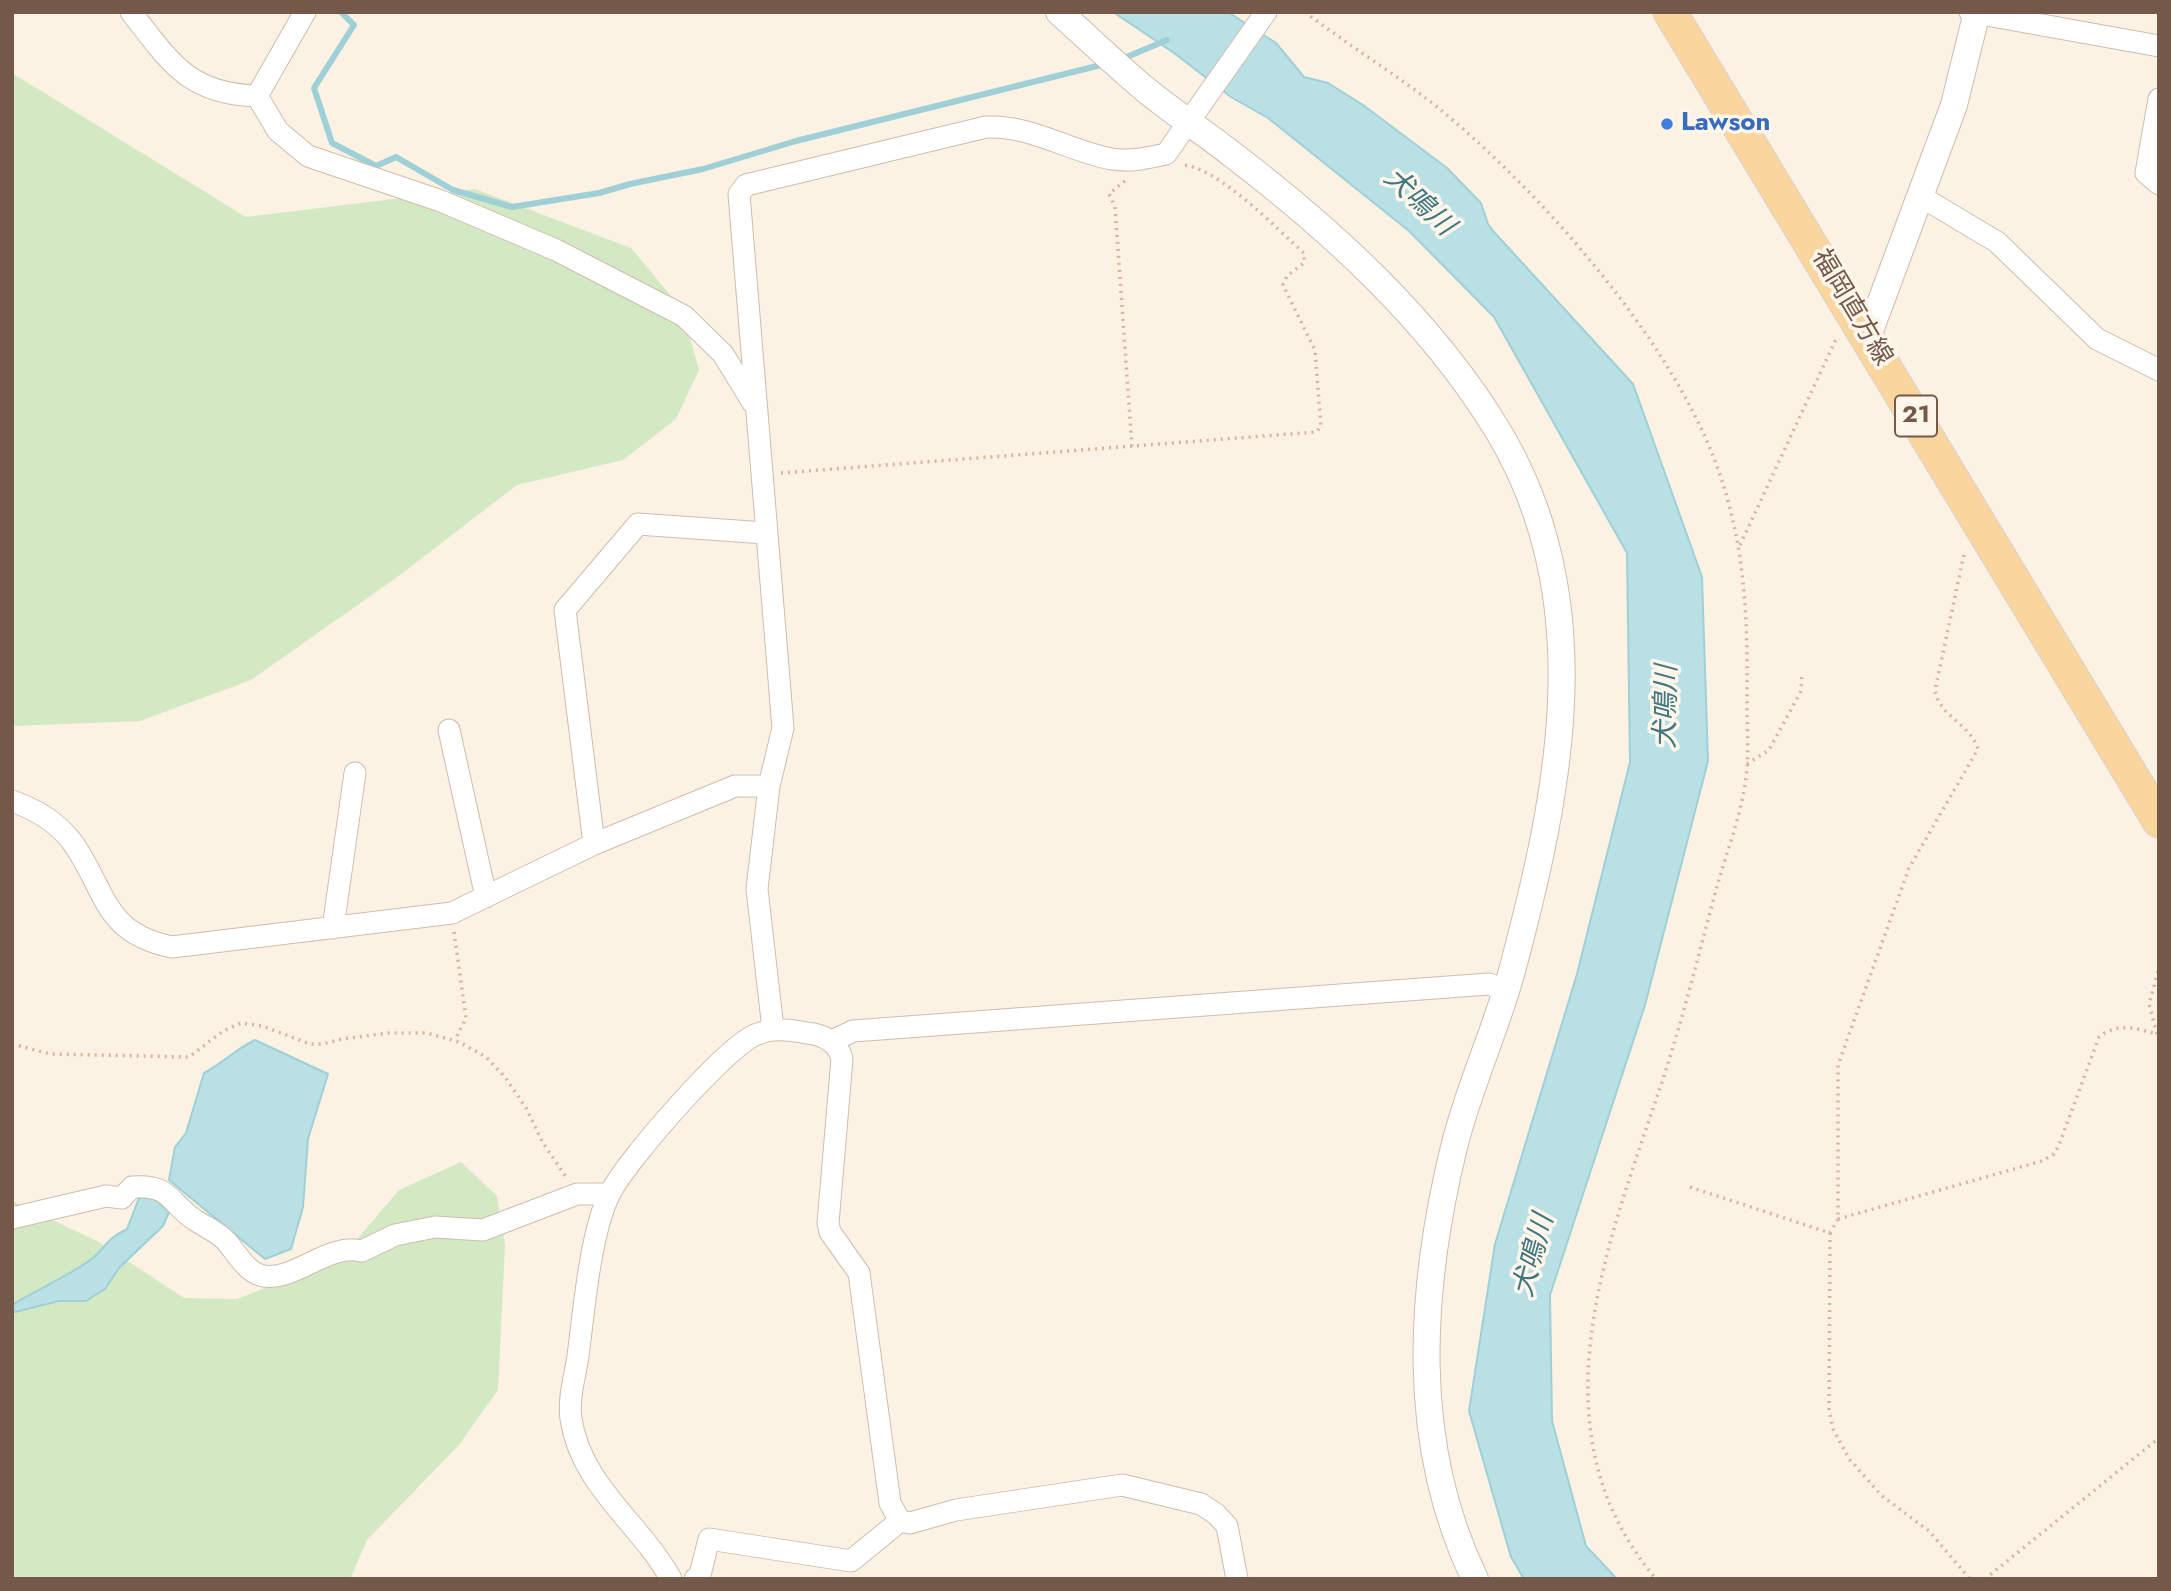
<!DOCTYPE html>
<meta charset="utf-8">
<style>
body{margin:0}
#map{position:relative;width:2171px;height:1591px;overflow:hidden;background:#fcf2e4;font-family:Jost,sans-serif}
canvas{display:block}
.frame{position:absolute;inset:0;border:14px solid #74584a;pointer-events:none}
</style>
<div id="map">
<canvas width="2171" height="1591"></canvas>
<div class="frame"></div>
</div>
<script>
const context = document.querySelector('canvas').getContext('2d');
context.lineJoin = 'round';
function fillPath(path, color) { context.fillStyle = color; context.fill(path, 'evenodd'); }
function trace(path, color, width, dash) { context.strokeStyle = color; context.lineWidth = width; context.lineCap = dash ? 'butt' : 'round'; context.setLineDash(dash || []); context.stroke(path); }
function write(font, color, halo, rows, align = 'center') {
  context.font = font + ' Jost,"Noto Sans JP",sans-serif'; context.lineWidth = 7; context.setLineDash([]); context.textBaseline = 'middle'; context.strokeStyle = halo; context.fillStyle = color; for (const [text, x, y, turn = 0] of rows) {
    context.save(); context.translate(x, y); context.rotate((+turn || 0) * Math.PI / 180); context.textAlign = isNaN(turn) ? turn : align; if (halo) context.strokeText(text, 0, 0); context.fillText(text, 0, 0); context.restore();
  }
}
fillPath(new Path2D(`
 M12,73L246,217L475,189L631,248L682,309L699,370L676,419L623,460L517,485L396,578L251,680L140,721L12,726Z
 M461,1162L497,1196L505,1245L498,1390L459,1445L367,1540L350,1579H12V1201L97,1241L184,1298L237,1299L342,1257L399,1190Z`), '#d3e9c3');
const water = new Path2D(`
 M1113,12H1228L1276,43L1304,77L1328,83L1363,105L1447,168L1481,203L1488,224L1494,232L1633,384L1702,577L1708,761L1645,1005L1550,1295L1552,1421L1586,1546L1617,1579H1524L1511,1557L1469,1411L1495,1244L1577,974L1630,762L1627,553L1494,317L1409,231L1268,118L1231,97L1174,53Z
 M255,1040L328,1074L308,1139L303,1207L291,1249L265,1259L169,1180L175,1147L186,1133L204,1073C223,1063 236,1049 255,1040Z
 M153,1197L169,1212L163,1226L119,1268L105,1289L86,1301H59L15,1312L12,1309V1305C34,1291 77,1272 94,1257C109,1243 106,1240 127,1229L139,1198Z`);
fillPath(water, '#b9e0e5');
trace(water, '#9fcfd7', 2);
trace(new Path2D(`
 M341,12L354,25L314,88L332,143L376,166L396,157L453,190L512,207L599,193L630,184L703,169L796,141L1105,64
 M1122,59L1167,40`), '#9fcfd7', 6);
const minor = new Path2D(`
 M131,12C170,62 188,94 257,96
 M1970,12L2159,46
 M257,96L278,131L308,156L441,201L556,250L684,316L723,354L753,403
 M257,96L305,12
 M2159,99L2146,173L2159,184
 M1920,196L1997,242L2097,339L2159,370
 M449,730L486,897
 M12,801C35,809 58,823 73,843C107,892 103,933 172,947L452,913L594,844L735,786H769
 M594,844L565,610L638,524L765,533
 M333,928L355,773
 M773,1029L757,889L769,786L783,728L739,194L746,185L986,127C1032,125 1068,151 1112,159C1131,162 1148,158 1166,154L1266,12
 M832,1041L853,1031L1489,984L1506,990
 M12,1218L106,1196L122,1198L132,1187C171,1184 168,1202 195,1220C205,1227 218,1232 226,1241C236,1252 245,1270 260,1275C291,1285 327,1242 362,1251L395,1235L435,1227L483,1230L577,1194H609
 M671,1579C641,1524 581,1486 571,1419C568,1399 575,1376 578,1356C584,1310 590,1235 609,1195C624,1163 725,1048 755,1035C773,1027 789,1030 807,1033C824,1035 838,1042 842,1059L828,1223L830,1232L859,1273L890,1503L900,1521L910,1523L956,1510L1122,1485L1201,1504L1216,1514L1227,1526L1237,1579
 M695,1579L700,1575L709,1539L851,1561L900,1521`);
const tertiary = new Path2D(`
 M1059,12C1088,38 1116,65 1146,90C1174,113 1205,133 1233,155C1331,230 1429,319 1495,426C1600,595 1561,787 1513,967C1497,1028 1469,1086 1454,1147C1419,1291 1409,1443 1475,1579
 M1868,336L1954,105L1977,12`);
const primary = new Path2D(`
 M1670,12L2159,821`);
trace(minor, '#cfbcae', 23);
trace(tertiary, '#cfbcae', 28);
trace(primary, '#d8d0cc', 35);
trace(new Path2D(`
 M1305,12C1348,45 1394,73 1436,106C1539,190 1668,336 1715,461C1746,543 1748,620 1747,707C1747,730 1749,755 1746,778C1741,816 1726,854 1716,890C1698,956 1682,1023 1660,1088C1606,1249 1531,1431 1656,1579
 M1125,181L1109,194L1115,207L1132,447
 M781,473L1316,432L1321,427L1315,350L1283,285L1287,276L1304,263V253C1277,229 1217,166 1182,165
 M1740,545L1837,337
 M1747,764L1769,750L1801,691L1802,673
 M454,932L466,1018L455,1040
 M2157,1034L2149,1004L2159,968
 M12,1044L50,1054L189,1057L223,1031L241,1023L263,1026L310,1044H323L342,1039L388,1033H427L459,1042L486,1057L505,1077L526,1108L543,1143L566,1177
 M1690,1187L1830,1233L1838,1219V1065L1909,868L1978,749C1971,725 1938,715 1935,690L1965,550
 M1838,1219L2042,1161L2054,1154L2059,1145L2099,1037C2117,1022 2138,1028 2159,1035
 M1830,1233L1829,1409L1833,1429L1850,1460L1882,1496L1929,1531L1970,1579
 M1985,1579L2159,1438`), '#d6b4a0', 3.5, [2, 5]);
trace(minor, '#fff', 21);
trace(tertiary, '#fff', 26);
trace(primary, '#fad69e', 33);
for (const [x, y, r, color] of [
 [1667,124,7,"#3f7fe0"]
]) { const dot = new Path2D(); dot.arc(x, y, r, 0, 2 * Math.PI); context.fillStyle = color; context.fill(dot); trace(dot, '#fff6eb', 2.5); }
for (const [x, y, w] of [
 [1916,416,42]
]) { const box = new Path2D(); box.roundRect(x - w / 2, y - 20.5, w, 41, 5); context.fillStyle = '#fff6eb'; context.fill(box); trace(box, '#74584a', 2); }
write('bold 24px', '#74584a', null, [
 ["21",1916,416]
]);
write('bold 26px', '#366cbe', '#fff6eb', [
 ["Lawson",1681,124]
], 'left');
write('26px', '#74584a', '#fff6eb', [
 ["福岡直方線",1851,308,59]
]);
write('italic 28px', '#417780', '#fff6eb', [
 ["犬鳴川",1418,203,43],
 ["犬鳴川",1668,707,-89],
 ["犬鳴川",1535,1256,-75]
]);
</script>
